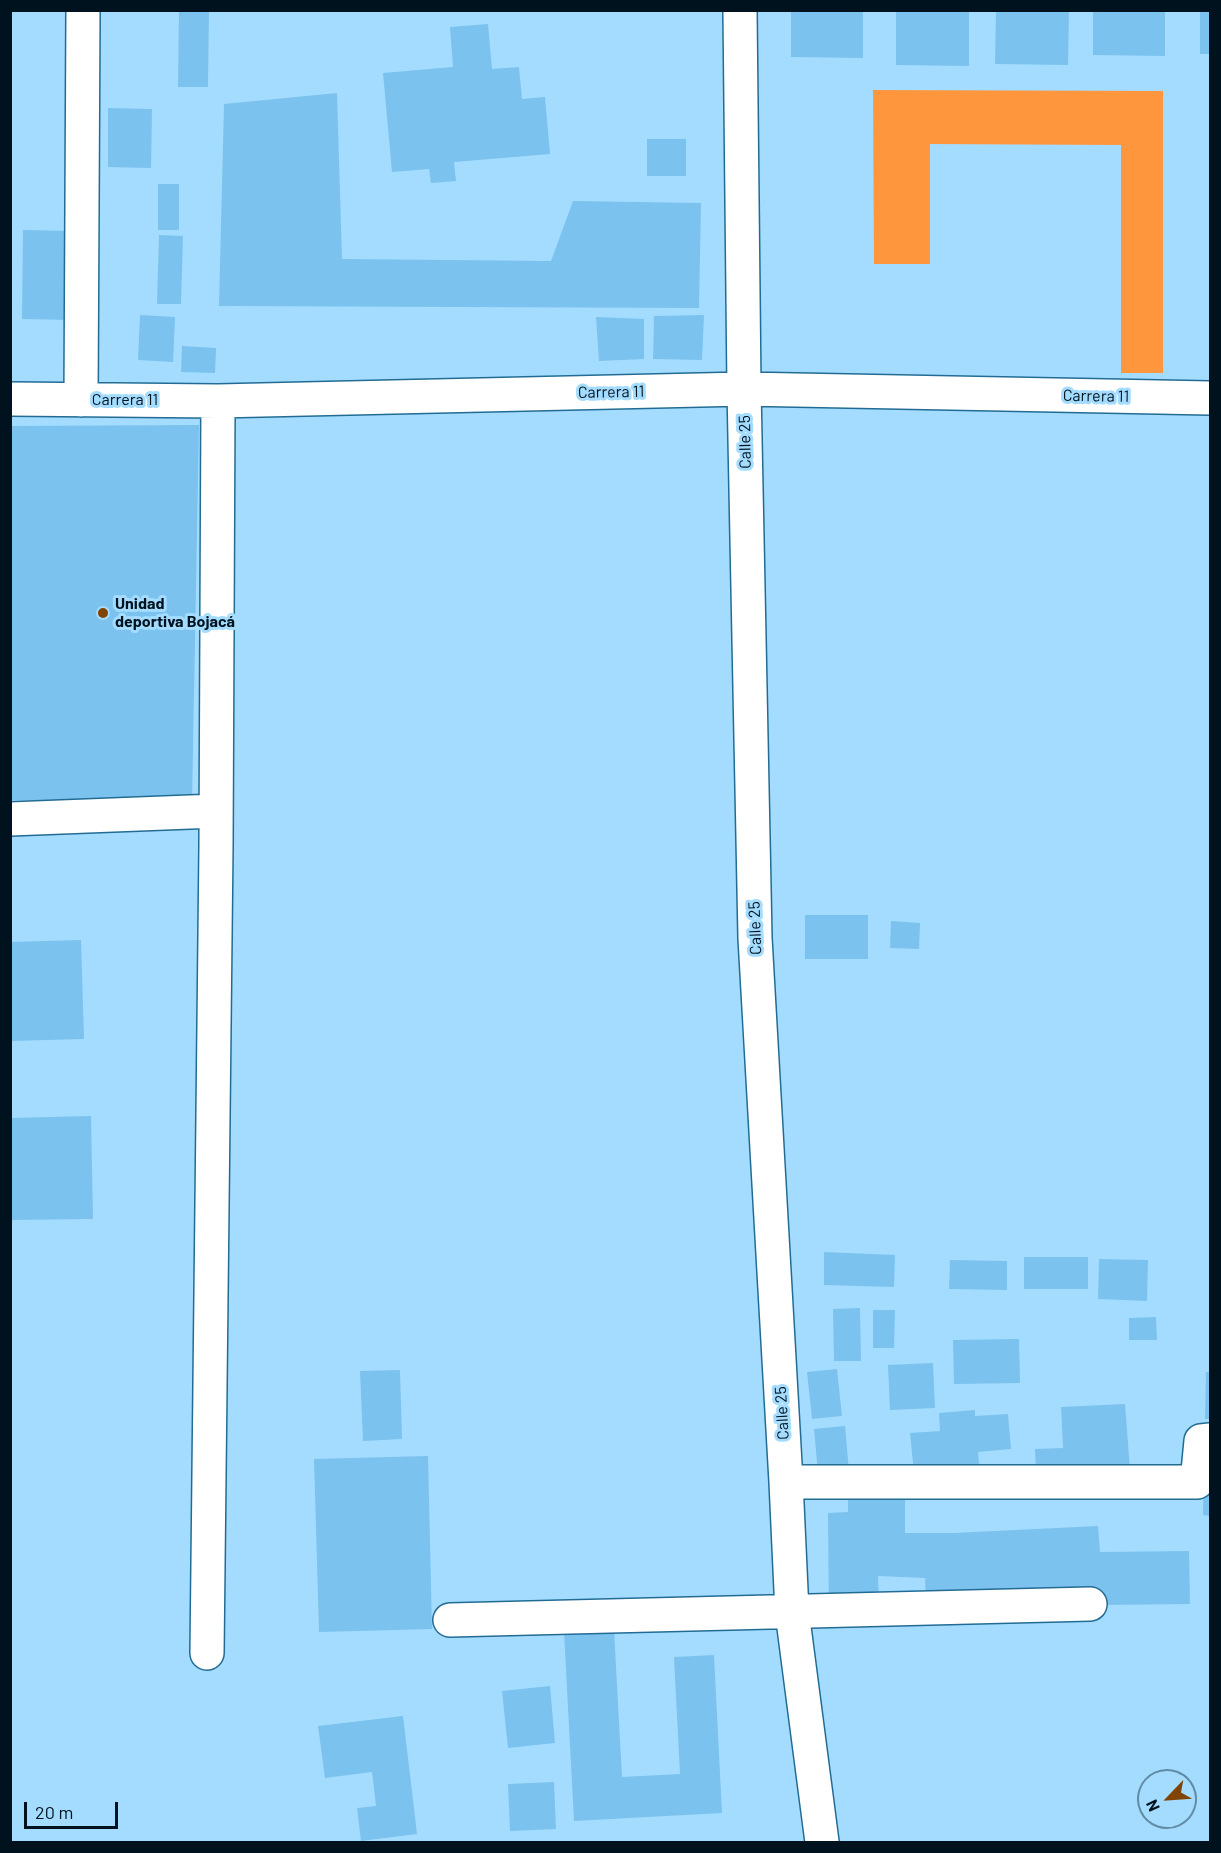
<!DOCTYPE html>
<meta charset="utf-8">
<style>
body{margin:0}
#map{position:relative;width:1221px;height:1853px;overflow:hidden;background:#a4dcff;font-family:Barlow,sans-serif}
canvas{display:block}
.frame{position:absolute;inset:0;border:12px solid #00121e;pointer-events:none}
.north{position:absolute;left:1137px;top:1769px;width:60px;height:60px;box-sizing:border-box;background:#a4dcff;border:2px solid #628ba5;border-radius:50%;rotate:245deg;font-size:16px;font-weight:700;line-height:24px;text-align:center;color:#00121e}
.north::after{content:'';display:block;margin:auto;width:21px;height:27px;background:#824404;clip-path:polygon(50% 0,100% 100%,50% 72%,0 100%)}
.scale{position:absolute;left:24px;top:1802px;width:94px;height:27px;box-sizing:border-box;border:3px solid #00121e;border-top:0;padding-left:8px;font-size:18px;line-height:21px;white-space:nowrap;color:#00121e;-webkit-text-stroke:4px #a4dcff;paint-order:stroke}
</style>
<div id="map">
<canvas width="1221" height="1853"></canvas>
<div class="frame"></div>
<div class="north">N</div>
<div class="scale">20 m</div>
</div>
<script>
const context = document.querySelector('canvas').getContext('2d');
context.lineJoin = 'round';
function fillPath(path, color) { context.fillStyle = color; context.fill(path, 'evenodd'); }
function trace(path, color, width, dash) { context.strokeStyle = color; context.lineWidth = width; context.lineCap = dash ? 'butt' : 'round'; context.setLineDash(dash || []); context.stroke(path); }
function write(font, color, halo, rows, align = 'center') {
  context.font = font + ' Barlow,sans-serif'; context.lineWidth = 6; context.setLineDash([]); context.textBaseline = 'middle'; context.strokeStyle = halo; context.fillStyle = color; for (const [text, x, y, turn = 0] of rows) {
    context.save(); context.translate(x, y); context.rotate((+turn || 0) * Math.PI / 180); context.textAlign = isNaN(turn) ? turn : align; if (halo) context.strokeText(text, 0, 0); context.fillText(text, 0, 0); context.restore();
  }
}
fillPath(new Path2D(`
 M873,90L1163,91V373H1121V145L930,144V264H874Z`), '#fe963e');
fillPath(new Path2D(`
 M179,10H209L208,87H178Z
 M791,10H863V58L791,57Z
 M896,10H969V66L896,65Z
 M996,10H1069L1068,65L995,64Z
 M1093,10H1165V56L1093,55Z
 M1200,10H1210V54H1200Z
 M488,24L492,69L519,67L522,99L545,97L550,154L454,162L456,181L431,183L429,169L392,172L383,73L453,67L450,27Z
 M337,93L342,259L551,261L573,201L701,203L699,308L219,306L224,104Z
 M108,108L152,109L151,168L108,167Z
 M647,139H686V176H647Z
 M158,184H179V230H158Z
 M23,230L71,231V320L22,319Z
 M159,235L183,236L181,304H157Z
 M140,315L175,317L173,362L138,360Z
 M704,315L702,360L653,359L654,316Z
 M596,317L644,319V359L599,361Z
 M182,346L216,348L215,373L181,372Z
 M199,425L192,803L10,800V426Z
 M805,915H868V959H805Z
 M891,921L920,923L919,949L890,948Z
 M81,940L84,1039L10,1041V942Z
 M91,1116L93,1219L10,1220V1118Z
 M824,1252L895,1255L894,1287L824,1285Z
 M1024,1257H1088V1289H1024Z
 M1099,1259L1148,1260L1147,1301L1098,1299Z
 M950,1260L1007,1261V1290L949,1289Z
 M860,1308L861,1361H834L833,1309Z
 M873,1310H895L894,1348H873Z
 M1156,1317L1157,1340H1129V1318Z
 M1019,1339L1020,1383L954,1384L953,1340Z
 M933,1363L935,1408L890,1410L888,1365Z
 M837,1369L842,1416L812,1419L807,1372Z
 M400,1370L402,1439L363,1441L360,1371Z
 M1206,1372H1210V1419H1205Z
 M1125,1404L1130,1470L1036,1472L1035,1449L1063,1448L1061,1407Z
 M975,1410V1416L1008,1414L1011,1449L978,1452L980,1474L914,1473L910,1433L940,1431L939,1413Z
 M845,1426L849,1471L818,1473L814,1429Z
 M1204,1453H1210V1516L1203,1515Z
 M428,1456L432,1629L319,1632L314,1459Z
 M848,1494H905V1533H954L1098,1526L1100,1552L1189,1551L1190,1604L1100,1605L927,1622L925,1578L878,1576L880,1623H829L828,1513L848,1512Z
 M614,1630L622,1777L680,1774L674,1657L714,1655L722,1813L574,1821L564,1632Z
 M550,1686L555,1743L508,1748L502,1691Z
 M403,1716L417,1834L361,1841L357,1808L376,1806L372,1772L325,1778L318,1726Z
 M554,1782L556,1829L510,1831L508,1784Z`), '#7cc2ee');
const minor = new Path2D(`
 M740,10L744,389L755,938L786,1482L792,1612L822,1842
 M10,399L218,401L744,389L1210,398
 M81,400L83,10
 M10,819L216,811
 M786,1482H1197L1201,1441L1210,1440
 M450,1620L1090,1604
 M207,1653L216,846L218,401`);
trace(minor, '#226c94', 36);
trace(minor, '#fff', 33);
for (const [x, y, r, color] of [
 [103,613,6,"#824404"]
]) { const dot = new Path2D(); dot.arc(x, y, r, 0, 2 * Math.PI); context.fillStyle = color; context.fill(dot); trace(dot, '#a4dcff', 2); }
write('16px', '#00121e', '#a4dcff', [
 ["Carrera 11",611,392,-1],
 ["Carrera 11",1096,396,1],
 ["Carrera 11",125,400],
 ["Calle 25",745,442,-91],
 ["Calle 25",755,928,-92],
 ["Calle 25",782,1413,-93]
]);
write('bold 16px', '#00121e', '#a4dcff', [
 ["Unidad",115,604],
 ["deportiva Bojacá",115,622]
], 'left');
</script>
